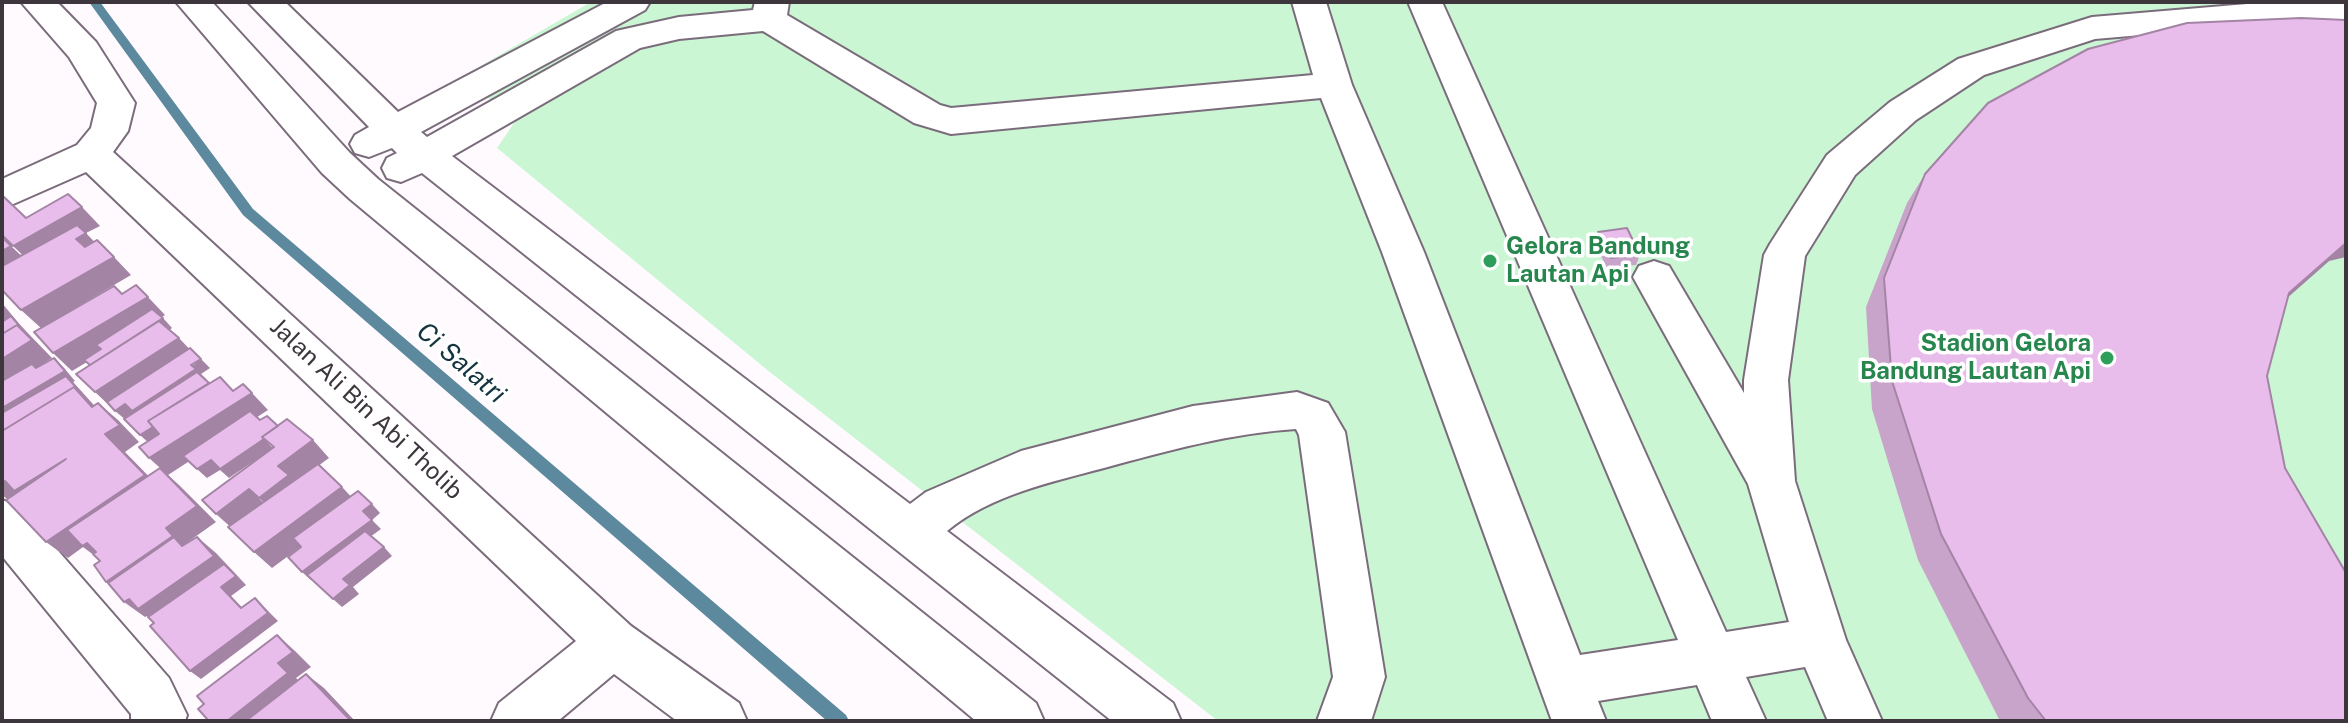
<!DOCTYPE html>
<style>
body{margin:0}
#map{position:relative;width:2348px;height:723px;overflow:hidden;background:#fefafe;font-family:"Public Sans",sans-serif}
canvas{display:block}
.frame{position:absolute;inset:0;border:4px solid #3d363d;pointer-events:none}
</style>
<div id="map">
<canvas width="2348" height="723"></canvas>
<div class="frame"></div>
</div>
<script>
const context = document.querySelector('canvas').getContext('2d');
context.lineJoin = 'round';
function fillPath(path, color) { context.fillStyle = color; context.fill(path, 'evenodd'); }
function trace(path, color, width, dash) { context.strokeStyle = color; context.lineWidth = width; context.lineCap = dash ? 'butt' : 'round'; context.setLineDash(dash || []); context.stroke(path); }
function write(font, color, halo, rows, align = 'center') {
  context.font = font + ' "Public Sans",sans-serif'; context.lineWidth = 7; context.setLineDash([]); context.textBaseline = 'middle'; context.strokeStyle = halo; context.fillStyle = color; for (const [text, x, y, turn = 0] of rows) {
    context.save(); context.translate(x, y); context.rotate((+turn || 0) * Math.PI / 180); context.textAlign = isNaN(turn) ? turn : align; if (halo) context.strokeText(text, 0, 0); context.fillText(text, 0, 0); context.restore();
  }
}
fillPath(new Path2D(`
 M591,2H2346V721H1218L771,373L497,148L516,120L463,78L434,93Z`), '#cbf6d4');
fillPath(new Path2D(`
 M89,2H100L253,209L846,715L849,721H827L243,215Z`), '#5c899e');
const minor = new Path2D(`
 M21,2H57L96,42L135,103L128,131L113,152L631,626L739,703L747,721H677L614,674L558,721H491L499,703L576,641L86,172L2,209V179L77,145L91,128L97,103L69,57Z
 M176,2H212L350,153L378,179L1036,703L1044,721H976L350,199L322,173Z
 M248,2H285L398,112L607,2H650L645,10L421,132L427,137L616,31L679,17L753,10L755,2H789L787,15L940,105L951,108L1313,75L1292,2H1326L1352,85L1424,252L1580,655L1678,640L1408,2H1442L1726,632L1789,622L1748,484L1633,277L1639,266L1654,261L1669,266L1744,393V380L1764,255L1770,244L1827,155L1890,102L1958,59L2092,17L2271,2L2346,4V26L2292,22L2095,39L1984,75L1916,120L1855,175L1805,256L1788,380L1795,481L1846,640L1882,721H1828L1805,667L1746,677L1766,721H1712L1697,685L1598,701L1606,721H1552L1382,252L1321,98L951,134L914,123L763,31L679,39L640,48L452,156L910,504L926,492L1021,451L1193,406L1297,392L1328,403L1345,432L1385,677L1371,721H1317L1333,677L1299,435L1296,429C1231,433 1167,451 1104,468C1052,482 990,495 947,531L1173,703L1181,721H1112L422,173L401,182L387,178L382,168L387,158L397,153L392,148L369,157L355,153L350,144L355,135L369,127Z
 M2,500L19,506L169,678L187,715L185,721H131V714L2,556Z`);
trace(minor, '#7b6c7c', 4);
fillPath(minor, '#fff');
fillPath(new Path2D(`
 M1925,174L2329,261L2288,297L2267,376L2285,468L2346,721H2000L1918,560L1872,409L1866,307L1907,203Z
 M1598,232L1640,255L1636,265L1607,268L1594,242Z`), '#c8a3ca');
fillPath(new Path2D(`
 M82,207L100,226L86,233L104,252L32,264L13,246Z
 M2346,243V257L2329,261L2260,322L2289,293Z
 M11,246L30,264L2,281V251Z
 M114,257L131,275L41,328L21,310Z
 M148,297L165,315L72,371L53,353Z
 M2,303L20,325L52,358L2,389Z
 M163,318L172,328L167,332L156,323Z
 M179,338L196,356L114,410L95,392Z
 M54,358L64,368L75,381L73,382L111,424L2,457V408Z
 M201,359L210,368L201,374L206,379L142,421L132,411Z
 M214,387L151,445L140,435Z
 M252,393L268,410L168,475L149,458Z
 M98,403L118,420L139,442L125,452L164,492L108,559L103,562L83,547L68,558L46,542L105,434Z
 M125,404L135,414L126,420L115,411Z
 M264,439L273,448L229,478L220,470L207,478L197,469L211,460Z
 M313,440L329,458L296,482L276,514L259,498L278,466Z
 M66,459L15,505L2,495V483L5,481Z
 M160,468L179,485L216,522L185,544L128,598L106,582L166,528Z
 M342,487L358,504L272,568L254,552Z
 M249,489L267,506L234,530L216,514Z
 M372,504L380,513L372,520L363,511Z
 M372,520L381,529L311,580L302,572Z
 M197,537L216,553L246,585L231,596L251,617L159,625L147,616L145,617L124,602Z
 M384,547L392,556L353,587L359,594L342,607L333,599L343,579Z
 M255,598L278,621L201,679L190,671Z
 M277,635L295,651L311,667L296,678L306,688L265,721H227L278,663Z
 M306,674L324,688L355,721H351Z`), '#a384a4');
const building = new Path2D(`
 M2301,18L2346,20V243L2289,293L2267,376L2285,468L2346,573V721H2046L2028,698L1941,534L1892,381L1884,278L1925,174L1988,103L2088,49L2187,23Z
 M68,194L82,207L13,246L2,235V199L4,197L26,218Z
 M77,225L86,233L76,239L85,247L97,240L114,257L21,310L2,290V266Z
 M1627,228L1640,255L1611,258L1598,232Z
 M2,237L11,246L2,251Z
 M136,285L148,297L53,353L34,332L114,286L122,294Z
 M152,309L163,318L90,365L84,360L101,349L96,345Z
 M11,316L25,332L17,325L2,334V322Z
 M159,321L179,338L95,392L76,374Z
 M17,325L32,340L2,359V334Z
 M190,348L201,359L191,365L196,369L132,411L125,404L115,411L107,402Z
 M54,358L65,371L2,408V381L32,364L36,368Z
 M197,372L209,383L148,421L153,427L140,435L124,419Z
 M66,376L82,394L74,387L2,431V413Z
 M220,377L233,391L243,384L252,393L149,458L139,447L159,434L148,421Z
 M74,387L92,407L98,403L120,425L105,434L145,475L46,542L6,500L66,459L14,491L5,481L2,483V431Z
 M250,411L260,420L267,416L278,426L262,437L264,439L220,469L211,460L197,469L183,456Z
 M287,419L313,440L278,466L289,475L259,498L249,489L216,514L202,500L274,447L262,437Z
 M318,464L342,487L254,552L228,527Z
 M160,468L197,506L166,528L173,536L106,582L94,565L100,561L93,554L96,552L87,543L82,546L67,530Z
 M358,491L372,504L363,511L372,520L302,572L288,557L301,547L293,538Z
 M365,531L384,547L343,579L350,585L333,599L307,575Z
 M174,537L182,546L197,537L214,556L138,609L129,599L124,602L108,583Z
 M224,564L236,576L221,587L241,608L255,598L268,613L190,671L150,626L154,623L148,617Z
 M277,635L293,652L278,663L288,673L227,721H209L198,709L204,704L197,696Z
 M306,674L351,721H248L247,720Z`);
fillPath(building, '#e9bdeb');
trace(building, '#a384a4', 2);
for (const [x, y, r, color] of [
 [1490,261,8,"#2e9e5b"],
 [2107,358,8,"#2e9e5b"]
]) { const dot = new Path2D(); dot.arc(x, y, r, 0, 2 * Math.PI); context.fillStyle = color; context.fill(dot); trace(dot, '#fff', 3); }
write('bold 24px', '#27864d', '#fff', [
 ["Gelora Bandung",1506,247],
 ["Lautan Api",1506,275],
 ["Stadion Gelora",2091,344,"right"],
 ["Bandung Lautan Api",2091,372,"right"]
], 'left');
write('24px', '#3d363d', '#fff', [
 ["Jalan Ali Bin Abi Tholib",366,409,43]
]);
write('italic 26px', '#143440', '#fff', [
 ["Ci Salatri",461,363,41]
]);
</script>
